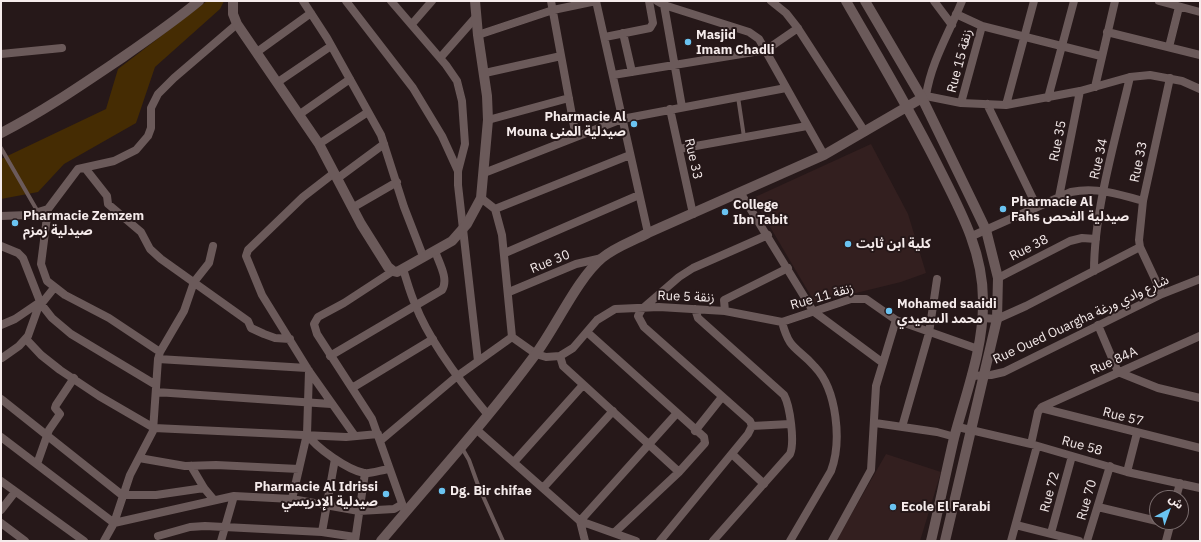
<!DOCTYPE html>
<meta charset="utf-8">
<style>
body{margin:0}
#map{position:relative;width:1201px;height:542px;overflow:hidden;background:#261819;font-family:"IBM Plex Sans","Noto Sans Arabic",sans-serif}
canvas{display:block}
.frame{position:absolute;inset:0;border:2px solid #f5ebeb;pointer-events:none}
.north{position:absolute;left:1149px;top:490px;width:40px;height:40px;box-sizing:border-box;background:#261819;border:1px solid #796c6d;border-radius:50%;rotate:41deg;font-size:11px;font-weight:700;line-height:16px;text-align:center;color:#f5ebeb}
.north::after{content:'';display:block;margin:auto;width:14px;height:18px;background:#6ac3f1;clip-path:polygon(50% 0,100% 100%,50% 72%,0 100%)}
</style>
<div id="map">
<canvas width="1201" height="542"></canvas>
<div class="frame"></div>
<div class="north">ش</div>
</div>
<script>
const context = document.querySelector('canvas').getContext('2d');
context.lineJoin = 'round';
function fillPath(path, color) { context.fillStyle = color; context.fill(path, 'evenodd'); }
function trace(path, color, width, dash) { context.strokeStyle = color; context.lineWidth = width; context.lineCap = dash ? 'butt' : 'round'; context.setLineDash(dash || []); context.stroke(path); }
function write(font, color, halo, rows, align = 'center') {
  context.font = font + ' "IBM Plex Sans","Noto Sans Arabic",sans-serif'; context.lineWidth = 4; context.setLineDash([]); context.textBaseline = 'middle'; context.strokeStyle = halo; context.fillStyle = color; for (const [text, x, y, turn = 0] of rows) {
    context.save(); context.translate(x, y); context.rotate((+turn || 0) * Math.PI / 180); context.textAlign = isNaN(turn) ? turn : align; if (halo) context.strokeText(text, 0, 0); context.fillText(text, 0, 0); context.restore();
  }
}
fillPath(new Path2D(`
 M871,144L908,214L926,273L901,282L815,303L753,198Z
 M886,454L941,472L920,541H836Z`), '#331f1f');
fillPath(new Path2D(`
 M207,1H224L220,9L155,67L136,123L64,164L38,192L1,199V159L106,109L118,69Z`), '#452c03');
trace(new Path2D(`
 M738,97L744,137
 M1,148L38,212
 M462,448L469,460L478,485L503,541`), '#6b5a5a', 4);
trace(new Path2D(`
 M303,1L327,38L381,135L404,207L423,256
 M346,1L413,88L442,136L458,171
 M391,1L446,65L457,81L462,101L465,144L458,171V185L478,361
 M551,1L576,137
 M596,1L648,233
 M657,1L664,5L749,32L759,39L824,155
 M771,1L786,13L797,27L865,132
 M934,1L952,25
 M1159,1L1200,12
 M664,5L682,107
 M956,14L982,26L1101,56
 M412,24L432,1
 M1107,32L1200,55
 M623,33L632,72
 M478,35L553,10L596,1
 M605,37L650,28L653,23L649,1
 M1169,47L1179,7
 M257,52L311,13
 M1,54L62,48
 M440,58L476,17
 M485,73L561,56
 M613,75L766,50L798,28
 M278,82L331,46
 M1095,87L1115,1
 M926,96C931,62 949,33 962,1
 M922,98L926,96L961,103L1006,105L1080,91L1130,77L1150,75L1182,81L1200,89
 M1048,98L1074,1
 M961,103L982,26
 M987,104L1037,207
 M1006,105L1034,1
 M670,109L693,214
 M300,114L350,79
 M488,120L569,98
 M319,144L368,112
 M679,149L807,126
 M85,168L107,196L108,204L141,232L150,249L161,259L248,321L251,328L264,334L275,338L290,339
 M334,173L303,197L248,250L246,256L262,295L309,371L355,436
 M484,173L622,119L786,88
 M338,178L384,144
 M740,192L813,311L883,363
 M1059,197L1080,91
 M481,198L495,209L502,235L512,337L536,354L546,357L560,356L573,348L597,320L615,309L659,307L725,311L782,322C790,352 797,346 815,367C837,390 842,442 831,471L790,541
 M352,208L397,182
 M48,209L41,264L47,281L65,295L109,318L160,352
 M495,209L630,155
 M1,216L28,215L48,209L78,169L114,161L136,150L148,136L151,128V108L158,94L174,78L237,24
 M972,236L1071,192C1096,187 1119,194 1143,201
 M1,246L18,253L23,258L41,304L52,318L71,334L156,385
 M505,253L639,195
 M403,269C407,281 410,293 415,304C430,343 462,384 488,415
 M393,271L344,303L318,317L314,324L317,334L372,419L404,509
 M1094,271C1094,210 1116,137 1130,77
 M998,278L1070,241L1082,238L1096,239
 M509,292L576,264L602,258
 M1162,294L1140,247L1139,240L1143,201L1170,78
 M695,309L698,318L784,395C790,406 795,442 790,454L713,541
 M725,311L724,300L788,268
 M983,318L997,319L1026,306L1140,247
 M782,322L851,299H866L896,320L978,349
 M1,325L15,319L40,302
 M1098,325L1118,372L1158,388L1200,398
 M587,332L704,437L705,443L679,472L614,533
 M26,339L41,355L60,370L99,396L154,428L346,437L378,434
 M330,356L442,290C449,279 439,263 435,251
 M560,356L563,366L679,472
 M2,358L19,346L28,336L38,308L54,288
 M158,359L307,368
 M971,376L991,375L1004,372L1162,294L1200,279
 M352,388L433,339
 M156,392L331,404
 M1,399L122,495H156L204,488
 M1041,408L1200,448
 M875,423L937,432L955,437
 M752,426L790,424
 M902,427L929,333L937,279
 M958,427L1031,444L1127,472L1200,488
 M477,430L580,521L636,541
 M695,431L722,397
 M307,434C316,448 348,470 364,473C371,474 381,470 389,469
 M1,437L114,523L234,496L292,499L359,511L394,509L401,505
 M380,441L456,377L512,337
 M1031,444L1038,412L1042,407L1200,336
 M732,454L764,484
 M139,458L185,466L216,465L299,469
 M514,462L583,385
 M37,464L49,430L60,414L55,408L56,405L74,378
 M191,466L204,488L214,500
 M1127,472L1137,433
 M1,481L84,541
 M543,488L613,411
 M1176,498L1180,483
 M292,499L307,434L309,371
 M1098,507L1157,521
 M1,510L15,492
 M1,523L25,541
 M1016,525L1079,541
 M322,532L335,459
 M1051,533L1072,456
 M158,536L190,527L205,526L322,532L355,537
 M104,541L114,523L130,475L153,431L158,359L160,352L184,311L194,282L209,263L213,246
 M221,541L234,496
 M355,541L365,473
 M585,541L580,521L677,413
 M660,541L748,434L752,426L750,421L644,327L638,316L642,309L679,277L693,268L768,235
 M832,541L871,470L876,386L896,320
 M1011,541L1037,446
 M1087,541L1110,466
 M1166,541L1171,522`), '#6b5a5a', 8);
trace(new Path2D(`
 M233,1V14L237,24L319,144L361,224L388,267L393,271L397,272L452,241L467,224L481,198L488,120L487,96L478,35L475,1
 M846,1C877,55 909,108 937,164C959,208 983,250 983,300C984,347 966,393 954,438C946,472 939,507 931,541
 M865,1L922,98L974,205L986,230L998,278L997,319L945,541
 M1,133C44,111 83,84 123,57C149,39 175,21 199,1
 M381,541C433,479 487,420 535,355C556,327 577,279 602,258C615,247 633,241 648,233L824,155L922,98`), '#6b5a5a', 10);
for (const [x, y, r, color] of [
 [688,42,4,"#6ac3f1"],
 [634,124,4,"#6ac3f1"],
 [1003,209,4,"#6ac3f1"],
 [725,212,4,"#6ac3f1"],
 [15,223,4,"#6ac3f1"],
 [848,244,4,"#6ac3f1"],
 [889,311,4,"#6ac3f1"],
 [442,491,4,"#6ac3f1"],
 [386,494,4,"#6ac3f1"],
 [893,507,4,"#6ac3f1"]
]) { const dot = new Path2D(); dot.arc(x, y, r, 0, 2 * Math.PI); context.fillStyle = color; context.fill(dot); trace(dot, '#261819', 1.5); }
write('bold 13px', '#f5ebeb', '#261819', [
 ["Masjid",696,35],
 ["Imam Chadli",696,50],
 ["Pharmacie Al",626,117,"right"],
 ["Mouna صيدلية المنى",626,132,"right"],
 ["Pharmacie Al",1011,202],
 ["Fahs صيدلية الفحص",1011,217],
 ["College",733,205],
 ["Ibn Tabit",733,220],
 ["Pharmacie Zemzem",23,216],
 ["صيدلية زمزم",23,231],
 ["كلية ابن ثابت",856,244],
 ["Mohamed saaidi",897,304],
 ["محمد السعيدي",897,319],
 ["Pharmacie Al Idrissi",378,487,"right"],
 ["صيدلية الإدريسي",378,502,"right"],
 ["Dg. Bir chifae",450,491],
 ["Ecole El Farabi",901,507]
], 'left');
write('13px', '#f5ebeb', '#261819', [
 ["Rue 15 زنقة",960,61,-75],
 ["Rue 35",1058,141,-79],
 ["Rue 33",693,159,77],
 ["Rue 34",1099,159,-77],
 ["Rue 33",1139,162,-78],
 ["Rue 38",1029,248,-27],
 ["Rue 30",550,262,-22],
 ["Rue 5 زنقة",686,297,2],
 ["Rue 11 زنقة",822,297,-16],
 ["Rue Oued Ouargha شارع وادي ورغة",1081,320,-25],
 ["Rue 84A",1114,361,-24],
 ["Rue 57",1123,417,14],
 ["Rue 58",1082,446,15],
 ["Rue 72",1050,492,-75],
 ["Rue 70",1087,500,-74]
]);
</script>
